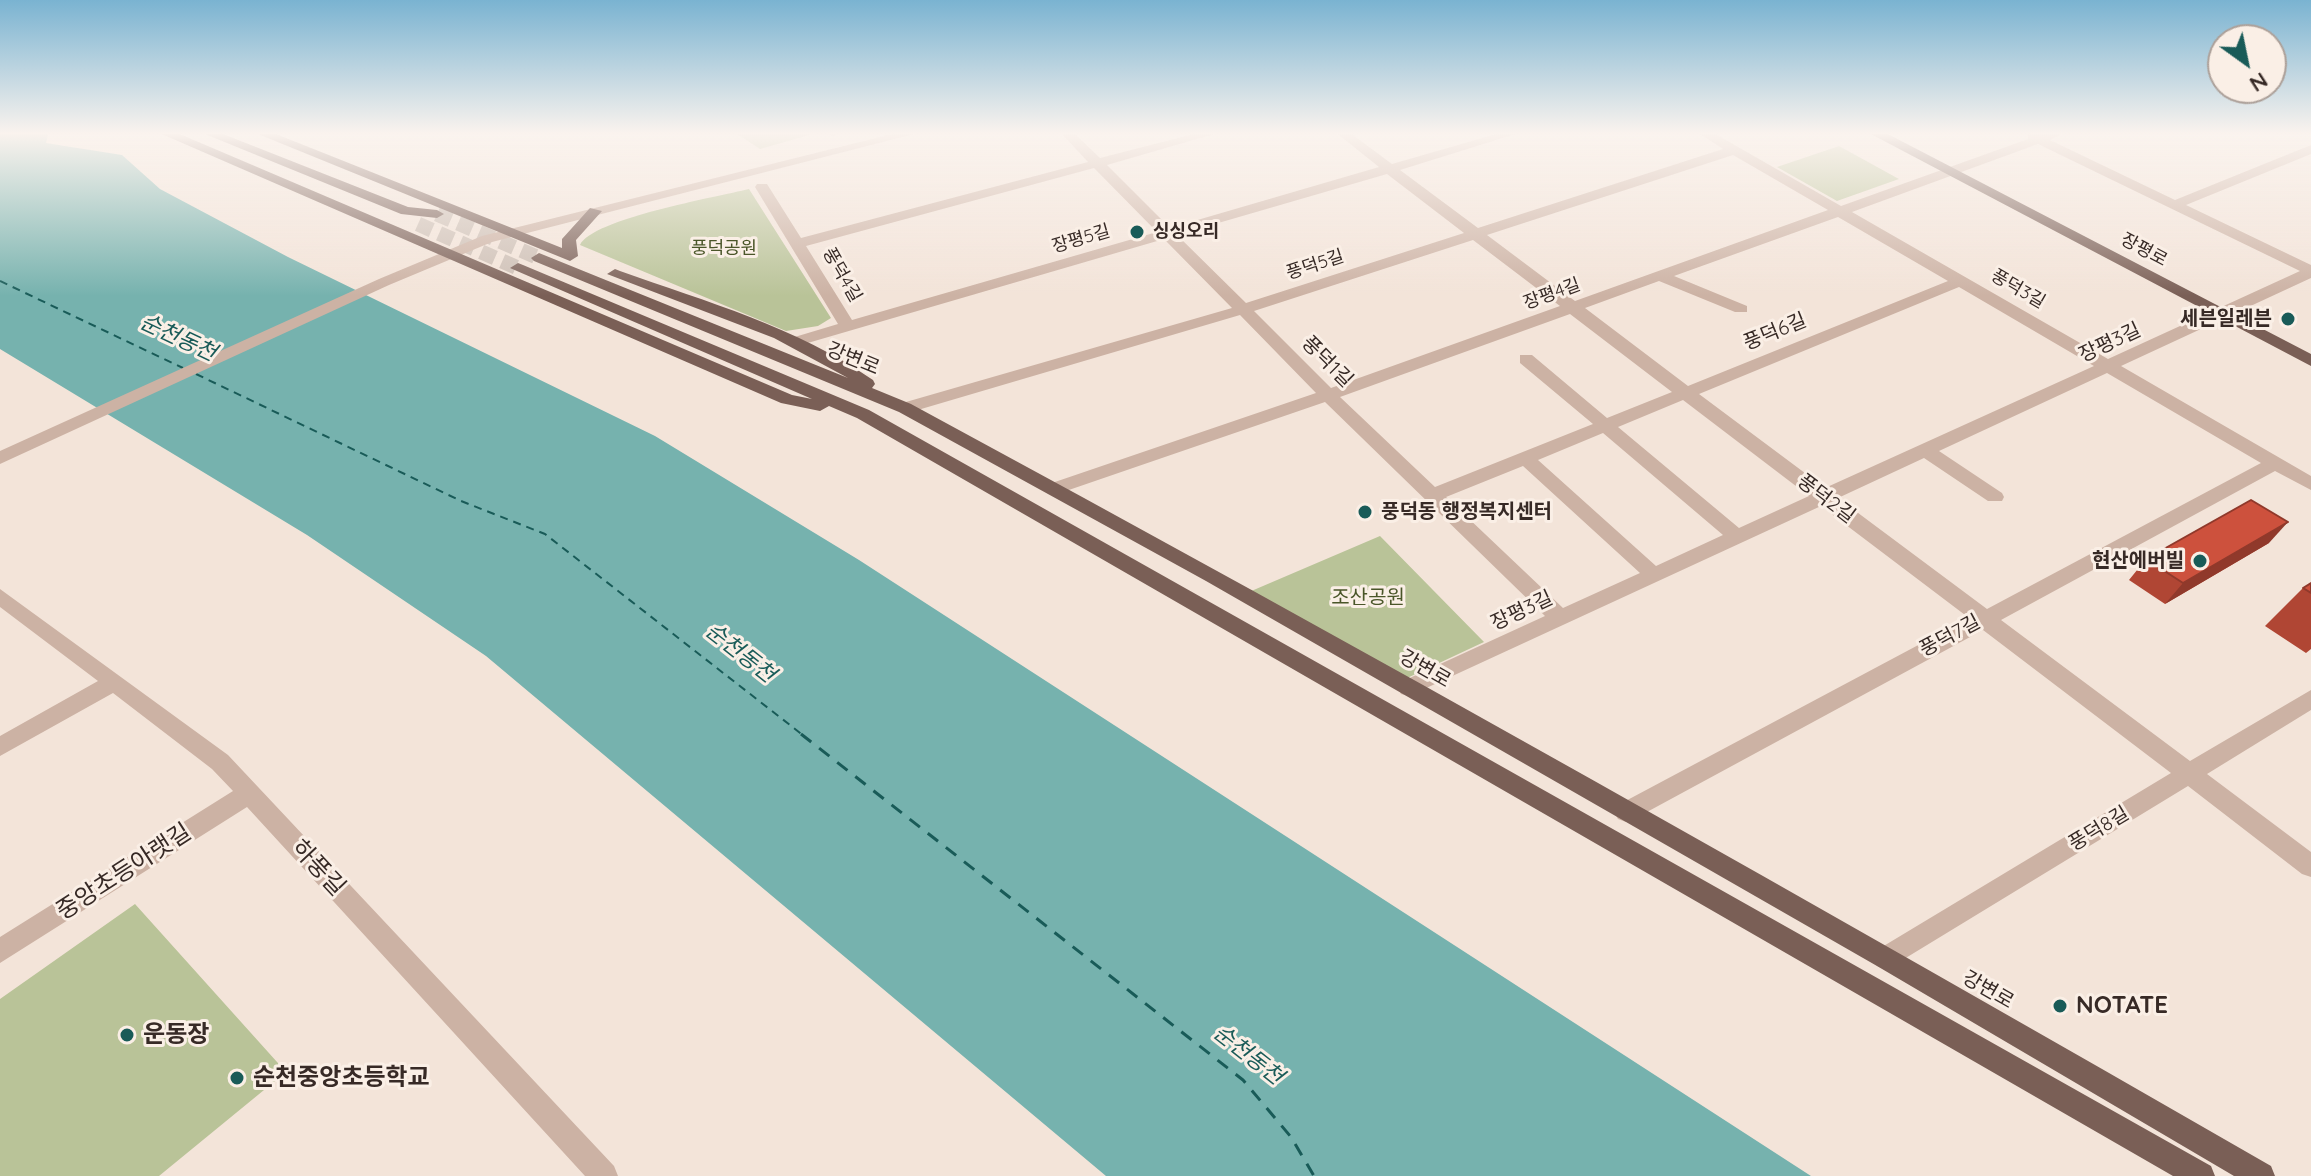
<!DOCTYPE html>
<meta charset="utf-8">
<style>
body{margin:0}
#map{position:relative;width:2311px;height:1176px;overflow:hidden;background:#f3e4d9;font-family:Quicksand,sans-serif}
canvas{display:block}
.north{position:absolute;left:2207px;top:24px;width:80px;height:80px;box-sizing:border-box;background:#faefe6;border:2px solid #aca099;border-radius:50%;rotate:147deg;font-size:22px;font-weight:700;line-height:32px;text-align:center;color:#372a26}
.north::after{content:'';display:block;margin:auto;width:28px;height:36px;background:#195b58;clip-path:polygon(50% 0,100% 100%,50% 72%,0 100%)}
</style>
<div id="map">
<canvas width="2311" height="1176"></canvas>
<div class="north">N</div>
</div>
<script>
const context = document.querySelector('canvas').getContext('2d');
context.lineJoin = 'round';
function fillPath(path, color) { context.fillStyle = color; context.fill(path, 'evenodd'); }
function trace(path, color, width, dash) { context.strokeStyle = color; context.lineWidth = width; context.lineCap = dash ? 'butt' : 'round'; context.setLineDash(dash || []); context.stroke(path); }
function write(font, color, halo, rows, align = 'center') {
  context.font = font + ' Quicksand,"Noto Sans KR",sans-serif'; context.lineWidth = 6; context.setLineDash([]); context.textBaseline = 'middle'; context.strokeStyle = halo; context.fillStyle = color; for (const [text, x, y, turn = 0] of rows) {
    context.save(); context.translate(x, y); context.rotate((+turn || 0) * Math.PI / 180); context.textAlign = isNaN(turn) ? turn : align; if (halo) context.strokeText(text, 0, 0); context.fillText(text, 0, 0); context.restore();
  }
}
fillPath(new Path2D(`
 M734,132H820L760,149Z
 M1839,146L1899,179L1837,201L1777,167Z
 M749,189L831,318L818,326L786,331L580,245C592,219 716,197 749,189Z
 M1380,536L1484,642L1405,679L1249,592Z
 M135,904L286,1072L159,1176H0V999Z`), '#b9c398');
fillPath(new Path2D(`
 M0,132H44L48,135L46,143L122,155L160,189L288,257L655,436L859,560L1811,1176H1106L486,656L307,535L0,349Z`), '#76b2ae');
trace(new Path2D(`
 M0,281L183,368
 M196,374L461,501L545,534L804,736`), '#195b58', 2, [8, 6]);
trace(new Path2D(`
 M801,734L1243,1080L1291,1137L1314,1176`), '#195b58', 3, [13, 10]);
trace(new Path2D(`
 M437,214L539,258
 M418,224L518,268`), '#cdbfb5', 15, [15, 8]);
fillPath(new Path2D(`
 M824,132H840L833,136Z
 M900,132H922L492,242L389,285L0,464V451L379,279L482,236Z
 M1060,132H1073L1100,158L1201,132H1221L1107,165L1170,228L1379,167L1335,132H1349L1392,164L1503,132H1522L1400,170L1478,228L1723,149L1697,132H1712L1841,206L2028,139V134L2033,133L2066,132L2050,140L2175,200L2311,145V154L2186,205L2311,265V278L2121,366L2311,476V490L2275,471L2001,620L2190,761L2311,690V710L2207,774L2311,852V877L2302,874L2188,786L1886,970L1877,966L1873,958L1877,950L2171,773L1983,630L1634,819L1626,822L1618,819L1614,812L1618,805L1969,618L1821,506L1409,696L1401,694L1398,688L1401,682L1545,616L1325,402L1063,492L1056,494L1047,488L1049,484L1316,393L1240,315L911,412L905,413L896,408L899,404L1232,308L1164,239L794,347L788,345V339L838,324L755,187L757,184H767L801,238L1088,162ZM2038,144L2300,271L2108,359L1852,212ZM1733,155L1828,210L1575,301L1487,235ZM1094,168L1157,232L852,320L806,246ZM1387,174L1464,233L1246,303L1177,235ZM1838,217L1948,281L1688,386L1585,308L1659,281L1735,312H1747V306L1674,276ZM1473,240L1560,306L1331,388L1254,311ZM1959,287L2094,366L1825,488L1699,394ZM1570,314L1672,392L1607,418L1532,355H1520V363L1593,424L1435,487L1340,397ZM2107,373L2261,463L1987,609L1838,498L1924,458L1988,501H2002L2004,497L2002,493L1939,451ZM1683,400L1809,496L1739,528L1618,427ZM1603,433L1723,535L1656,566L1538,460ZM1523,466L1640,573L1563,608L1446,497Z
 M0,589L228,755L614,1166L618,1176H585L247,807L0,963V937L233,791L212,769L113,693L0,756V736L98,681L0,607Z`), '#ccb2a4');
fillPath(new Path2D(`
 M157,132H175L792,395L812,399L510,268L518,263L523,265L869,410L2211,1166L2215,1176H2173L857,418L829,406L820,411L781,403Z
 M200,132H218L408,207L437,210L444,214L437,218L401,214Z
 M253,132H271L562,248V239L590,208L602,211L576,240L578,256L570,261Z
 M1867,132H1884L2311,354V366Z
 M539,253L848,378L774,338L607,274L615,269L620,271C707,302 797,327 873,380L875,384L872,388L911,404C1368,651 1821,907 2271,1166L2275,1176H2234L1877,966L1206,581L899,412L534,261L531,258Z`), '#7a5f56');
fillPath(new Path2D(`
 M2269,543L2165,604L2129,580L2146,559Z
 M2311,583V649L2306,653L2265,626L2303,588Z`), '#b04634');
fillPath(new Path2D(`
 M2288,522L2269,543L2165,604L2183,583Z`), '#90392b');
const building = new Path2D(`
 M2251,500L2288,522L2183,583L2146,559Z
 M2311,583V593L2303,588Z`);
fillPath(building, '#cd513d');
trace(building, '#90392b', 2);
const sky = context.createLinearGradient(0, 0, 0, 296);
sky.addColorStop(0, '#7ab3d1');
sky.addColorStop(0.45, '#faf3ee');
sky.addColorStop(1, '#faf3ee00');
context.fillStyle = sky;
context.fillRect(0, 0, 2311, 296);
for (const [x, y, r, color] of [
 [1137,232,8,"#195b58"],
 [2288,319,8,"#195b58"],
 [1365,512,8,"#195b58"],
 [2200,561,8,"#195b58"],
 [2060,1006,8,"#195b58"],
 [127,1035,8,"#195b58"],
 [237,1078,8,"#195b58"]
]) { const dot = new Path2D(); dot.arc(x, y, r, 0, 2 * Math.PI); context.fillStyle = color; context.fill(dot); trace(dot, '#faefe6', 3); }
write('bold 18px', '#372a26', '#faefe6', [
 ["싱싱오리",1153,232]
], 'left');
write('18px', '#372a26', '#faefe6', [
 ["장평5길",1081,239,-16],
 ["장평로",2144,250,28],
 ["풍덕5길",1315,265,-18],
 ["풍덕4길",842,275,60],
 ["풍덕3길",2018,289,30],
 ["장평4길",1552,294,-20]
]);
write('18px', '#4a5629', '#faefe6', [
 ["풍덕공원",724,249]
]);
write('bold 20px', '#372a26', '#faefe6', [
 ["세븐일레븐",2272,319],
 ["풍덕동 행정복지센터",1381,512,"left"],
 ["현산에버빌",2184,561]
], 'right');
write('20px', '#372a26', '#faefe6', [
 ["풍덕6길",1775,332,-22],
 ["장평3길",2110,343,-25],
 ["강변로",853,359,22],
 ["풍덕1길",1327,362,45],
 ["풍덕2길",1826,499,37],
 ["장평3길",1522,611,-25],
 ["풍덕7길",1950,636,-28],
 ["강변로",1425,669,30],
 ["풍덕8길",2099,829,-31],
 ["강변로",1988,990,30]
]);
write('20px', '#4a5629', '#faefe6', [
 ["조산공원",1368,598]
]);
write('italic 22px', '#195b58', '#faefe6', [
 ["순천동천",178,338,25],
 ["순천동천",740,653,38],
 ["순천동천",1248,1055,38]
]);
write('24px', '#372a26', '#faefe6', [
 ["하풍길",318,868,47],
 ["중앙초등아랫길",124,872,-33]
]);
write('bold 24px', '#372a26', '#faefe6', [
 ["NOTATE",2076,1006],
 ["운동장",143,1035],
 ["순천중앙초등학교",253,1078]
], 'left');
</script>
